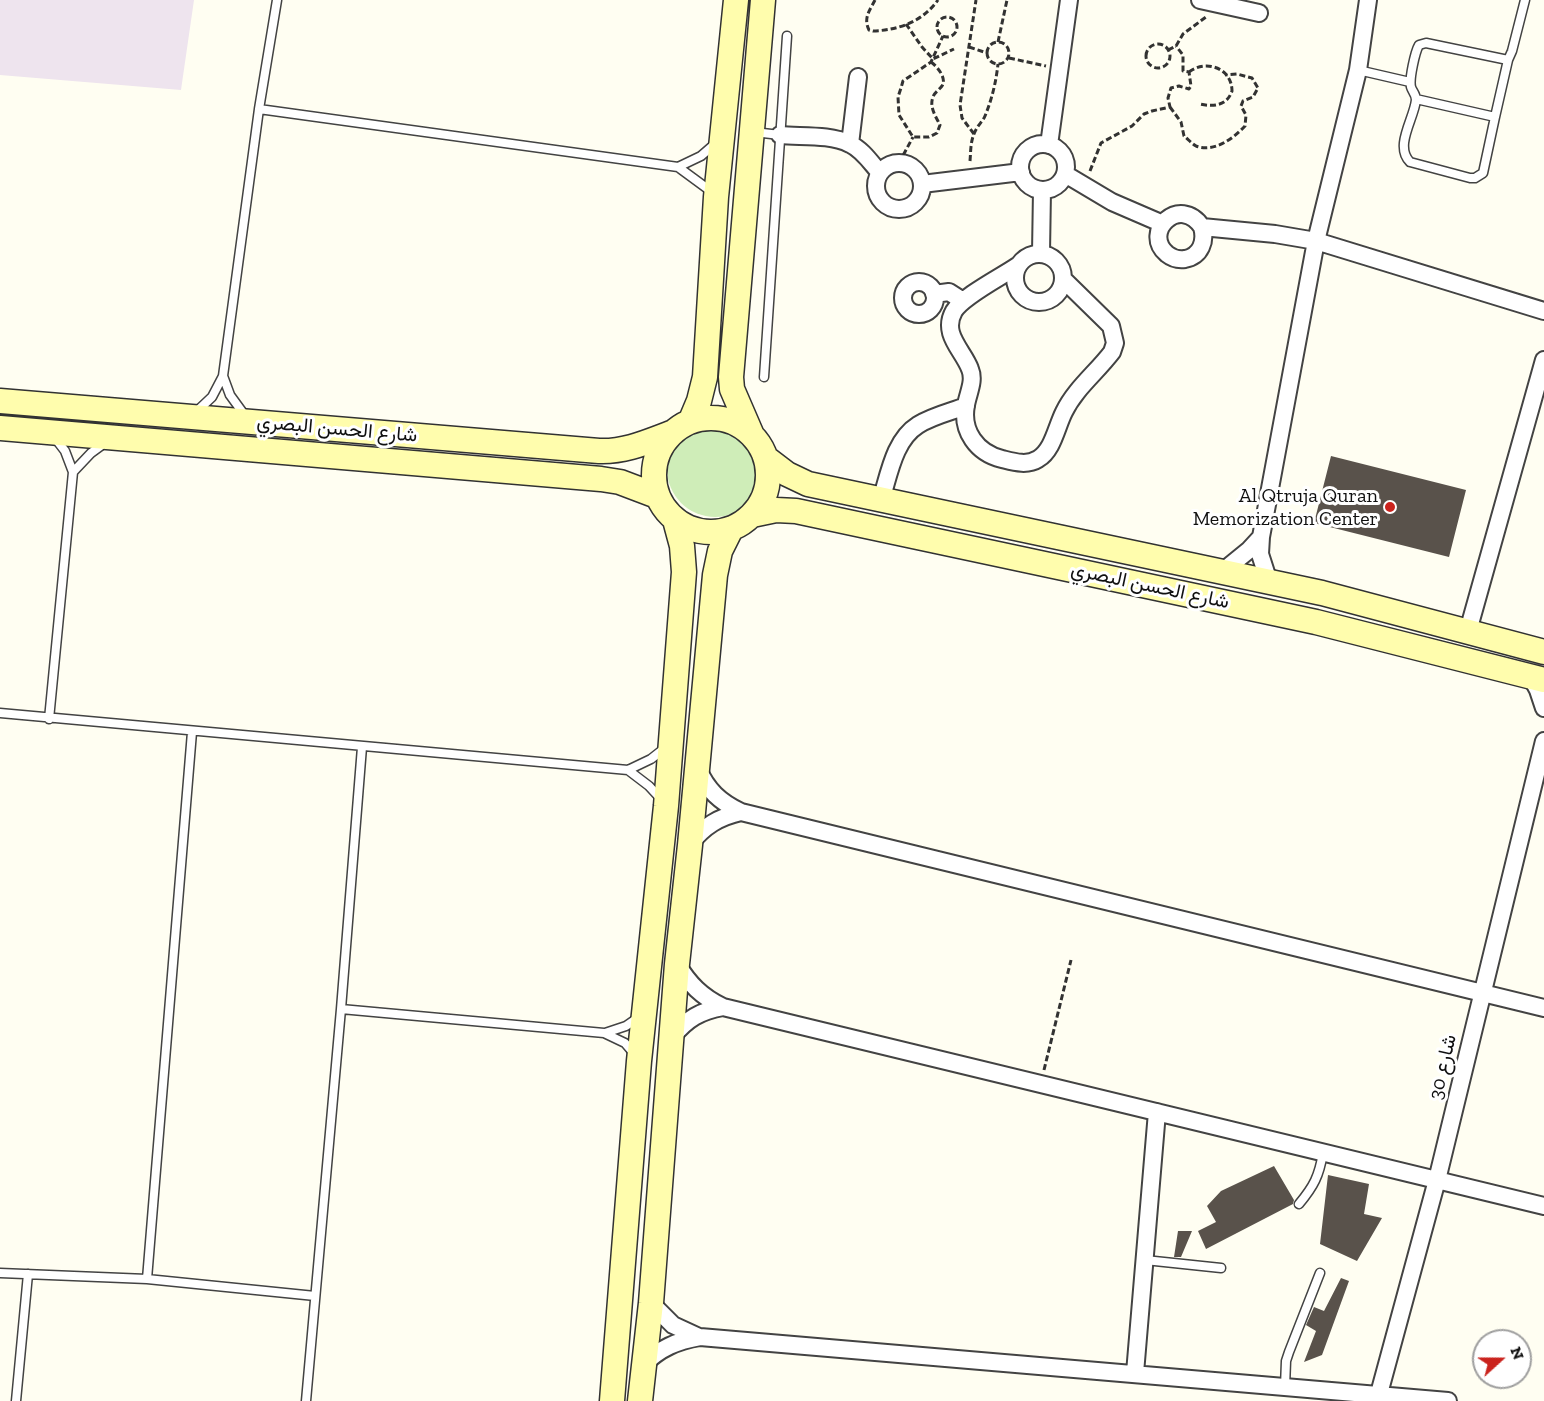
<!DOCTYPE html>
<meta charset="utf-8">
<style>
body{margin:0}
#map{position:relative;width:1544px;height:1401px;overflow:hidden;background:#fffef2;font-family:"Zilla Slab",serif}
canvas{display:block}
.north{position:absolute;left:1472px;top:1329px;width:60px;height:60px;box-sizing:border-box;background:#fff;border:2px solid #9f9f9f;border-radius:50%;rotate:69deg;font-size:16px;font-weight:700;line-height:24px;text-align:center;color:#101010}
.north::after{content:'';display:block;margin:auto;width:21px;height:27px;background:#ca231d;clip-path:polygon(50% 0,100% 100%,50% 72%,0 100%)}
</style>
<div id="map">
<canvas width="1544" height="1401"></canvas>
<div class="north">N</div>
</div>
<script>
const context = document.querySelector('canvas').getContext('2d');
context.lineJoin = 'round';
function fillPath(path, color) { context.fillStyle = color; context.fill(path, 'evenodd'); }
function trace(path, color, width, dash) { context.strokeStyle = color; context.lineWidth = width; context.lineCap = dash ? 'butt' : 'round'; context.setLineDash(dash || []); context.stroke(path); }
function write(font, color, halo, rows, align = 'center') {
  context.font = font + ' "Zilla Slab",Vazirmatn,serif'; context.lineWidth = 6; context.setLineDash([]); context.textBaseline = 'middle'; context.strokeStyle = halo; context.fillStyle = color; for (const [text, x, y, turn = 0] of rows) {
    context.save(); context.translate(x, y); context.rotate((+turn || 0) * Math.PI / 180); context.textAlign = isNaN(turn) ? turn : align; if (halo) context.strokeText(text, 0, 0); context.fillText(text, 0, 0); context.restore();
  }
}
fillPath(new Path2D(`
 M0,0H194L181,90L0,75Z`), '#eee4ee');
fillPath(new Path2D(`
 M667 469a48 48 0 1 1 96 0a48 48 0 1 1-96 0Z`), '#cfedb8');
fillPath(new Path2D(`
 M1331,456L1466,490L1449,557L1314,523Z
 M1274,1166L1294,1200L1293,1204L1206,1249L1198,1231L1216,1222L1207,1206L1221,1191Z
 M1328,1175L1369,1184L1364,1214L1382,1218L1357,1261L1320,1244Z
 M1178,1231H1192L1181,1257H1174Z
 M1341,1278L1349,1281L1322,1355L1304,1362L1316,1331L1306,1325L1314,1307L1324,1311Z`), '#59524b');
const lane = new Path2D(`
 M1358,70L1410,82
 M1416,99L1495,117L1483,173L1475,178H1470L1410,162C1394,146 1414,119 1416,100C1416,94 1412,91 1411,87C1409,79 1415,52 1419,45L1426,43L1508,60L1512,51L1525,0
 M259,109L678,167L712,192
 M1495,117L1508,60
 M754,132L780,135
 M678,167L701,156L716,143
 M223,376L230,395L246,417
 M764,377L787,36
 M195,413L212,397L223,376L259,109L277,0
 M73,472L91,453L106,442
 M0,713L628,770L651,759L665,748
 M49,719L73,472L65,451L55,438
 M628,770L649,786L661,799
 M341,1009L604,1033L625,1043L636,1056
 M605,1033L626,1026L639,1017
 M1299,1204C1314,1186 1319,1176 1323,1153
 M1145,1260L1221,1268
 M0,1273L147,1279L315,1296
 M147,1279L192,732
 M1285,1387L1286,1361L1289,1352L1320,1273
 M16,1401L28,1274
 M306,1401L341,1009L362,747`);
const street = new Path2D(`
 M1200,0L1259,13
 M780,135C802,137 830,134 850,144C863,150 871,163 880,173
 M850,144L858,77
 M1020 167a23 23 0 1 1 46 0a23 23 0 1 1-46 0Z
 M1049,145L1069,0
 M876 186a23 23 0 1 1 46 0a23 23 0 1 1-46 0Z
 M1065,174L1112,202L1163,224
 M922,184L1021,172
 M1202,227C1206,241 1201,256 1185,259C1178,260 1172,258 1167,254C1141,232 1180,194 1202,227L1275,234L1316,241L1544,311
 M1041,253L1042,190
 M1015 278a24 24 0 1 1 48 0a24 24 0 1 1-48 0Z
 M1017,266C1001,277 963,296 954,311C941,334 963,350 970,369C975,381 968,393 966,405C961,431 977,453 1002,459C1014,462 1027,466 1038,459C1053,450 1056,428 1064,412C1075,389 1096,373 1112,352L1115,343L1111,326L1063,279
 M903 298a16 16 0 1 1 32 0a16 16 0 1 1-32 0Z
 M934,294L949,292L963,301
 M881,500C889,475 894,440 918,425C932,416 950,412 966,406
 M1222,572L1249,550L1261,537
 M1269,582L1260,554L1261,537L1316,241L1358,70L1368,0
 M1468,631L1544,360
 M1531,677L1538,690L1544,708
 M698,769C707,790 720,802 741,812L1544,1008
 M690,844C704,826 719,817 741,812
 M677,964C689,984 702,997 723,1007L1544,1206
 M673,1036C687,1019 700,1011 723,1007
 M651,1303L673,1325L699,1337
 M643,1365C660,1348 677,1341 700,1337L1448,1401
 M1135,1373L1157,1112
 M1377,1401L1437,1180L1544,741`);
const secondary = new Path2D(`
 M0,401L599,451C625,452 647,442 671,433
 M654 475a57 57 0 1 1 114 0a57 57 0 1 1-114 0Z
 M691,420L699,401L705,377L716,197L736,0
 M0,428L601,479L620,482L657,496
 M751,433L732,389L731,377L763,0
 M766,458L787,474L808,484L1322,593L1544,652
 M752,515L776,510L796,511L1316,622L1544,680
 M612,1401L639,1061L666,806L684,572L682,546L675,520
 M640,1401L651,1303L677,964L690,845L715,575L720,551L731,529`);
trace(lane, '#434343', 11);
trace(street, '#434343', 20);
trace(secondary, '#323232', 27);
trace(new Path2D(`
 M875,0C870,10 863,18 869,30L873,31C900,30 923,21 938,0
 M937 27a10 10 0 1 1 20 0a10 10 0 1 1-20 0Z
 M906,24L922,47L933,59L954,49
 M998,42L1007,0
 M987 53a11 11 0 1 1 22 0a11 11 0 1 1-22 0Z
 M1146 56a12 12 0 1 1 24 0a12 12 0 1 1-24 0Z
 M969,47L987,53
 M1168,50L1176,46L1183,34L1206,17
 M1009,58L1046,66
 M931,62C938,67 947,79 942,86C939,90 934,93 933,97C929,107 936,117 940,125L937,133L929,137H913L899,115L898,97L901,88L903,81L931,62L943,36
 M1189,72C1206,59 1232,68 1232,91C1227,106 1213,107 1200,104
 M1170,107L1181,122L1184,136C1188,139 1192,144 1196,146C1214,153 1234,138 1245,126L1246,115L1241,106L1243,101L1253,97L1258,88L1252,78L1237,74L1225,75
 M974,134L962,118L960,105L976,0
 M970,161C971,150 970,139 977,128C979,124 983,121 985,116C992,99 996,82 998,64
 M899,163L913,137
 M1090,171L1101,143L1132,126L1144,114L1152,111L1170,107L1168,98L1171,88L1179,86L1189,89L1191,86L1189,72L1183,71V55L1176,46
 M1044,1070L1071,960`), '#323232', 3, [6, 3]);
trace(lane, '#fff', 8);
trace(street, '#fff', 16);
trace(secondary, '#fffdad', 24);
for (const [x, y, r, color] of [
 [1390,507,6,"#ca231d"]
]) { const dot = new Path2D(); dot.arc(x, y, r, 0, 2 * Math.PI); context.fillStyle = color; context.fill(dot); trace(dot, '#fff', 2); }
write('20px', '#101010', '#fff', [
 ["شارع الحسن البصري",337,429,5],
 ["شارع الحسن البصري",1150,586,12],
 ["شارع 30",1443,1067,-77]
]);
write('20px', '#101010', '#fff', [
 ["Al Qtruja Quran",1378,496],
 ["Memorization Center",1378,519]
], 'right');
</script>
